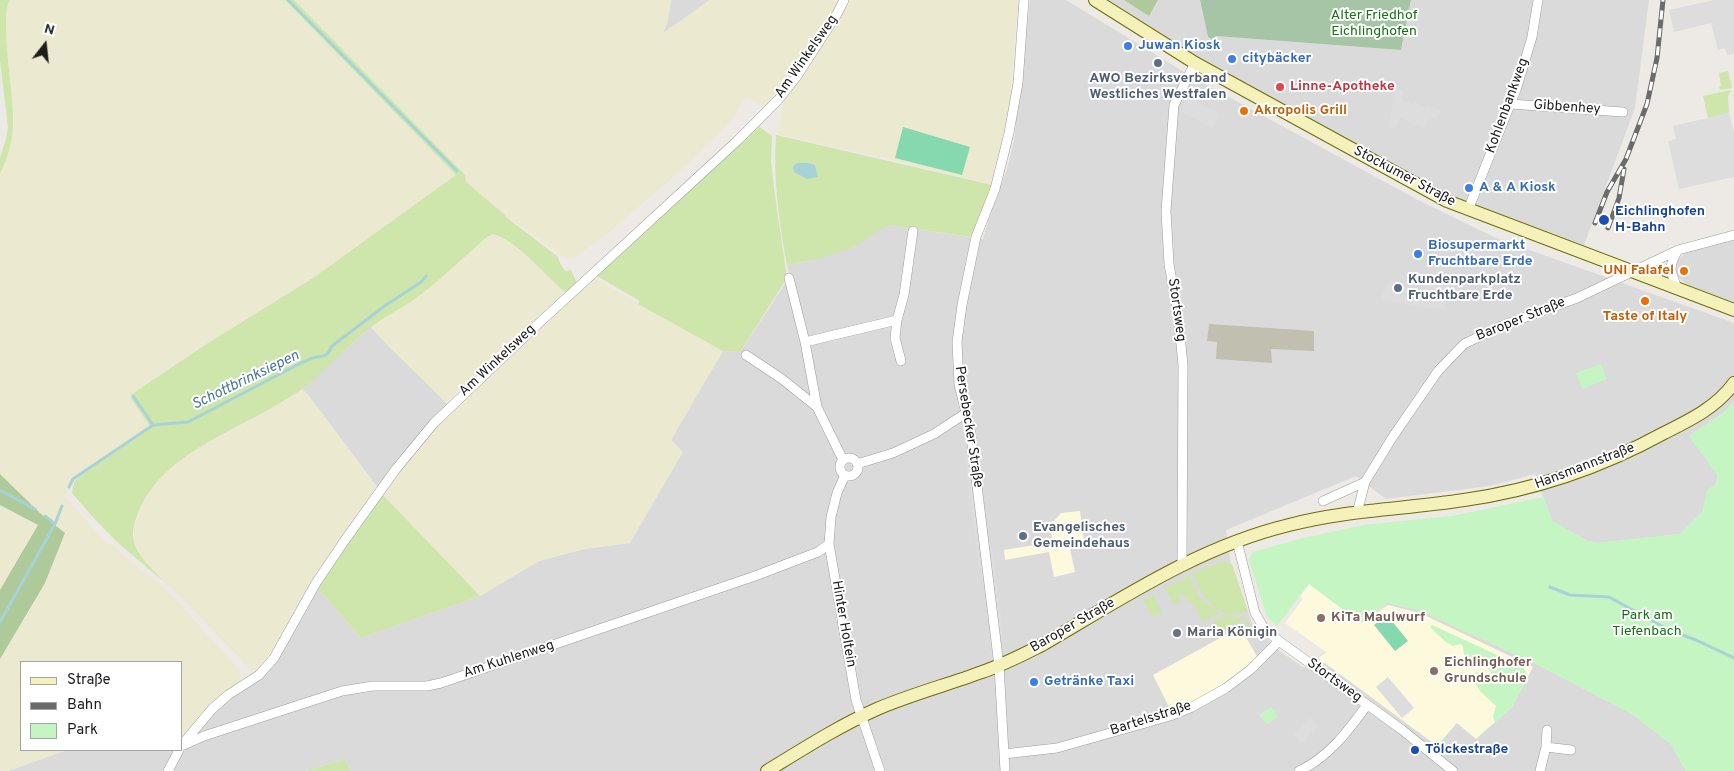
<!DOCTYPE html>
<meta charset="utf-8">
<style>
body{margin:0}
#map{position:relative;width:1734px;height:771px;overflow:hidden;background:#ede9e4;font-family:Overpass,sans-serif}
canvas{display:block}
.legend{position:absolute;left:20px;top:661px;width:162px;height:90px;box-sizing:border-box;background:#fff;border:1px solid #a5a5a5;margin:0;padding:6px 9px;list-style:none;font-size:15px;color:#1d1d1d}
.legend li{display:flex;align-items:center;gap:10px;height:25px}
.legend b{width:25px;border:1px solid #a5a5a5}
.north{position:absolute;left:20px;top:20px;width:50px;height:50px;-webkit-text-stroke:4px #fff;paint-order:stroke;rotate:16deg;font-size:14px;font-weight:700;line-height:20px;text-align:center;color:#1d1d1d}
.north::after{content:'';display:block;margin:auto;width:18px;height:22px;background:#1d1d1d;clip-path:polygon(50% 0,100% 100%,50% 72%,0 100%)}
</style>
<div id="map">
<canvas width="1734" height="771"></canvas>
<ul class="legend">
<li><b style="height:6px;background:#f5f1ba"></b>Straße</li>
<li><b style="height:6px;background:#6b6b6b"></b>Bahn</li>
<li><b style="height:14px;background:#c4f5c3"></b>Park</li>
</ul>
<div class="north">N</div>
</div>
<script>
const context = document.querySelector('canvas').getContext('2d');
context.lineJoin = 'round';
function fillPath(path, color) { context.fillStyle = color; context.fill(path, 'evenodd'); }
function trace(path, color, width, dash) { context.strokeStyle = color; context.lineWidth = width; context.lineCap = dash ? 'butt' : 'round'; context.setLineDash(dash || []); context.stroke(path); }
function write(font, color, halo, rows, align = 'center') {
  context.font = font + ' Overpass,sans-serif'; context.lineWidth = 4; context.setLineDash([]); context.textBaseline = 'middle'; context.strokeStyle = halo; context.fillStyle = color; for (const [text, x, y, turn = 0] of rows) {
    context.save(); context.translate(x, y); context.rotate((+turn || 0) * Math.PI / 180); context.textAlign = isNaN(turn) ? turn : align; if (halo) context.strokeText(text, 0, 0); context.fillText(text, 0, 0); context.restore();
  }
}
fillPath(new Path2D(`
 M671,0H710L662,34L667,24Z
 M1030,0H1066L1194,78L1416,199L1496,238L1734,323V402L1723,413L1689,436L1718,475L1716,484L1707,491L1703,511L1680,534L1598,543L1588,541L1552,521L1535,474L1490,486L1386,499L1356,476L1226,530L1231,565L1252,623L1278,650L1304,668L1388,603L1421,611L1540,666L1632,714L1671,744L1686,771H350L345,759L306,771H8L67,750L181,749L184,751L214,709L260,679L317,587L361,638L480,596L539,561L584,549L630,543L671,440L700,389L723,351L740,352L790,276L787,265L804,262L853,247L880,228L894,226L983,239L989,218L1007,169L1014,140Z
 M1108,0H1200L1208,37L1212,39L1216,36L1401,50L1411,0H1649L1635,108L1584,245L1455,197L1316,124L1187,50Z
 M1734,240V302L1688,286L1677,276L1674,269L1675,262L1685,253Z
 M371,327L449,406L378,488L309,396L302,389Z`), '#dbdada');
fillPath(new Path2D(`
 M1080,511L1084,541L1069,544L1075,572L1054,577L1049,552L1005,560L1004,550L1047,543V540L1052,539L1049,522L1054,521L1061,513Z
 M1309,584L1361,623L1388,605L1420,613L1533,667L1512,707L1476,739L1457,723L1437,746L1318,658L1326,652L1285,623L1303,599L1300,596Z
 M1240,627L1258,658L1216,689L1186,705L1171,711L1153,675Z`), '#fdf9dd');
fillPath(new Path2D(`
 M1209,324L1314,331V351L1271,349L1272,363L1216,359L1217,342L1207,341Z`), '#c1bfb0');
fillPath(new Path2D(`
 M9,0H285L457,175L313,278L208,343L132,394L131,396L151,428L71,484L65,497L100,536L101,540L113,546H115L125,557L157,582L180,604L239,670L242,681L209,704L181,738V662H21V750H67L8,771H0V659L45,583L65,534L41,514L0,474V174L10,148L14,121L5,28L6,11Z
 M294,0H671L667,24L663,33L710,0H833L839,3L828,22L790,76L765,106L747,97L744,99L729,124L687,165L608,233L576,257L571,259H567L504,214L466,182L465,175Z
 M848,0H1018L1009,110L991,185L894,160L777,134L784,99Z
 M493,234L503,238L512,244L565,292L446,402L389,347L371,327L414,299L487,237Z
 M593,278L723,351L671,440L683,452L630,543L584,549L539,561L480,596L381,493L452,409Z
 M302,389L309,396L376,487L311,584L272,650L263,661L254,671H252L181,597L163,581L143,560L134,540V528L144,501L151,489L168,469L206,443L243,424Z
 M0,505L39,525L0,590Z`), '#ebead0');
fillPath(new Path2D(`
 M0,0H9C0,26 14,91 13,122C13,140 8,158 0,174V158L6,139L8,128L0,60Z
 M285,0H294L465,175L466,182L504,214L506,217L558,257L560,263L565,271L571,270L577,284L569,291L565,292C547,277 514,238 493,234L487,237C463,258 440,280 415,299C400,309 384,317 370,328C347,347 326,370 302,389C296,394 287,398 280,403C226,436 151,458 134,526C128,550 150,565 163,581L117,542L91,515L72,493L74,482L79,477L151,428L131,398L132,394L208,343L313,278L456,175Z
 M1728,71L1732,88L1720,90L1719,87L1721,86L1719,73Z
 M1731,90L1728,97L1729,113L1708,118L1703,96Z
 M757,125L772,136L771,162L775,196L787,278L740,352L723,351L638,304L640,301L595,275Z
 M776,135L992,185L972,237L894,226C876,227 869,240 853,247C833,256 809,261 787,265C779,223 773,178 776,135Z
 M381,493L480,596L361,638L317,587Z
 M1222,561L1232,564L1248,611C1219,624 1202,597 1192,573Z
 M1189,575L1199,597L1219,613L1203,622L1191,601L1189,602L1187,598L1186,599L1182,593L1178,595L1181,601L1174,605L1165,588L1179,580L1180,582L1185,579L1184,577Z
 M1153,595L1162,612L1152,617L1143,600Z
 M1224,615L1238,618L1246,617L1253,629L1250,630L1244,619L1219,633L1213,622Z
 M345,759L350,771H306Z`), '#cee5ac');
fillPath(new Path2D(`
 M1124,0H1158L1149,16Z
 M0,474L41,514L65,533L45,583L0,659V590L38,525L0,505Z`), '#aeca9b');
fillPath(new Path2D(`
 M1200,0H1411L1401,50L1216,36L1213,40L1208,37Z`), '#a6c5a7');
fillPath(new Path2D(`
 M1601,364L1607,379L1582,389L1576,373Z
 M1734,402V771H1686L1671,744L1632,714L1540,666L1421,611L1388,603L1361,623L1309,584L1277,626L1270,620L1266,614L1249,560L1253,552L1299,539L1363,525L1452,516L1543,497L1552,521L1588,541L1598,543L1680,534L1703,511L1707,490L1716,484L1718,476L1689,436L1723,413Z
 M1432,625L1523,667L1528,676L1512,707L1495,723L1493,717L1496,706L1481,692L1470,676L1477,672L1489,678L1491,673L1487,667L1479,665L1477,661L1464,655L1463,646L1460,644L1453,646L1446,642L1430,627Z
 M1271,707L1278,717L1267,724L1259,715Z`), '#c4f5c3');
fillPath(new Path2D(`
 M903,127L970,147L962,175L895,158Z
 M1387,615L1408,641L1395,651L1374,625Z`), '#86d8af');
fillPath(new Path2D(`
 M1714,0H1734V54L1727,55L1725,48L1718,50L1711,23L1674,32L1669,10Z
 M1165,63L1181,72L1174,85L1157,76Z
 M1396,88L1404,92L1401,99L1413,105L1414,102L1426,107L1427,105L1441,111L1437,120L1432,117L1430,120L1426,122L1423,129L1401,118L1394,129L1388,126Z
 M1187,96L1220,114L1213,128L1180,111Z
 M1729,113L1734,133V177L1679,189L1668,141L1676,139L1673,126Z
 M1433,271H1442L1445,310L1380,300L1391,278L1420,294Z
 M968,450L969,461L982,569L978,565L967,476L965,456Z
 M989,546L993,550L1003,634L1000,640Z
 M1388,677L1414,708L1402,718L1376,687Z
 M1310,718L1318,726L1301,743L1293,735Z`), '#ddd');
fillPath(new Path2D(`
 M799,163H808L815,165L818,177L807,179L794,172L793,167L795,164Z`), '#a7d3d8');
trace(new Path2D(`
 M288,0L457,171
 M133,396L153,425
 M69,487L73,479L153,425L188,422L297,365C302,363 307,360 313,358C325,354 325,360 332,346L386,305L421,282L426,276
 M0,490L35,509
 M45,516L55,524
 M1550,587L1570,595L1609,597L1669,630L1696,640L1734,658
 M0,622L55,524L62,506`), '#a7d3d8', 3);
const minor = new Path2D(`
 M1511,104L1623,112
 M1468,210L1517,87L1532,37L1538,0
 M789,278L805,342L817,407L843,460
 M1677,288C1670,271 1668,266 1678,250
 M805,342L897,320
 M746,355L782,379L817,407
 M901,361L895,338L897,320L904,295L913,231
 M840 467a9 9 0 1 1 18 0a9 9 0 1 1-18 0Z
 M857,464L893,453L934,434L966,413
 M845,475L837,493L831,517L829,544L856,700L880,771
 M1323,501L1365,482
 M1357,513L1365,482L1392,438L1438,371L1464,344L1499,327L1577,298L1678,250L1734,235
 M1237,541L1255,613L1264,628L1279,641L1401,729L1453,771
 M1182,564L1183,365L1178,315L1169,264L1166,211L1174,105L1195,63
 M184,745L204,736L342,691L373,686H427L441,683L755,576L818,552L829,544
 M181,746L212,709L228,695L259,675L274,658L316,583L345,540L396,469L434,423L537,325L737,141L779,99L797,76L837,14L844,0
 M1546,747L1571,750
 M1004,754L1057,748L1170,716L1192,707L1226,688L1250,670L1279,641
 M168,771L179,750
 M1005,771L999,666L970,428L959,385L957,342L962,305L976,237L995,189L1009,133L1018,83L1024,0
 M1299,771C1329,757 1348,731 1367,705
 M1540,771L1546,747L1547,730`);
const secondary = new Path2D(`
 M1095,0L1195,63L1447,201L1734,310
 M767,771C803,749 839,726 877,709C912,694 947,685 982,672C1003,665 1022,655 1042,645C1121,599 1198,547 1289,525C1346,510 1406,509 1464,500C1535,490 1602,467 1664,433C1690,420 1717,407 1734,383`);
trace(minor, '#9e9e9e', 10);
trace(secondary, '#6c6c0c', 14);
trace(minor, '#fff', 9);
trace(secondary, '#f5f1ba', 12);
const rail = new Path2D(`
 M1595,223L1607,192L1626,159L1647,104L1657,58L1663,0
 M1608,228L1619,198L1624,169`);
trace(rail, '#6b6b6b', 5);
trace(rail, '#fff', 3, [9]);
for (const [x, y, r, color] of [
 [1128,46,5,"#3f7fe0"],
 [1232,59,5,"#3f7fe0"],
 [1158,63,5,"#5c6f8a"],
 [1280,87,5,"#e0444e"],
 [1244,111,5,"#e8710a"],
 [1469,188,5,"#3f7fe0"],
 [1604,220,6,"#1a4fb4"],
 [1418,254,5,"#3f7fe0"],
 [1684,271,5,"#e8710a"],
 [1398,288,5,"#5c6f8a"],
 [1645,301,5,"#e8710a"],
 [1023,536,5,"#5c6f8a"],
 [1321,618,5,"#8d6e63"],
 [1177,633,5,"#6b7280"],
 [1434,671,5,"#8d6e63"],
 [1034,682,5,"#3f7fe0"],
 [1415,750,5,"#1a4fb4"]
]) { const dot = new Path2D(); dot.arc(x, y, r, 0, 2 * Math.PI); context.fillStyle = color; context.fill(dot); trace(dot, '#fff', 2); }
write('14px', '#157313', '#fff', [
 ["Alter Friedhof",1374,16],
 ["Eichlinghofen",1374,32],
 ["Park am",1647,616],
 ["Tiefenbach",1647,632]
]);
write('bold 14px', '#366cbe', '#fff', [
 ["Juwan Kiosk",1138,46],
 ["citybäcker",1242,59],
 ["A & A Kiosk",1479,188],
 ["Biosupermarkt",1428,246],
 ["Fruchtbare Erde",1428,262],
 ["Getränke Taxi",1044,682]
], 'left');
write('14px', '#1d1d1d', '#fff', [
 ["Am Winkelsweg",807,57,-55],
 ["Kohlenbankweg",1508,106,-70],
 ["Gibbenhey",1567,108,4],
 ["Stockumer Straße",1404,177,28],
 ["Stortsweg",1176,310,82],
 ["Baroper Straße",1521,320,-22],
 ["Am Winkelsweg",498,361,-43],
 ["Persebecker Straße",968,427,81],
 ["Hansmannstraße",1585,467,-21],
 ["Hinter Holtein",843,624,80],
 ["Baroper Straße",1073,626,-30],
 ["Am Kuhlenweg",509,660,-18],
 ["Stortsweg",1334,681,36],
 ["Bartelsstraße",1151,719,-18]
]);
write('bold 14px', '#4e5e75', '#fff', [
 ["AWO Bezirksverband",1158,79,"center"],
 ["Westliches Westfalen",1158,95,"center"],
 ["Kundenparkplatz",1408,280],
 ["Fruchtbare Erde",1408,296],
 ["Evangelisches",1033,528],
 ["Gemeindehaus",1033,544]
], 'left');
write('bold 14px', '#be3a42', '#fff', [
 ["Linne-Apotheke",1290,87]
], 'left');
write('bold 14px', '#c56008', '#fff', [
 ["Akropolis Grill",1254,111],
 ["UNI Falafel",1674,271,"right"],
 ["Taste of Italy",1645,317,"center"]
], 'left');
write('bold 14px', '#164399', '#fff', [
 ["Eichlinghofen",1615,212],
 ["H-Bahn",1615,228],
 ["Tölckestraße",1425,750]
], 'left');
write('bold 14px', '#785e54', '#fff', [
 ["KiTa Maulwurf",1331,618],
 ["Eichlinghofer",1444,663],
 ["Grundschule",1444,679]
], 'left');
write('bold 14px', '#5b616d', '#fff', [
 ["Maria Königin",1187,633]
], 'left');
write('italic 15px', '#4a7897', '#fff', [
 ["Schottbrinksiepen",246,381,-26]
]);
</script>
